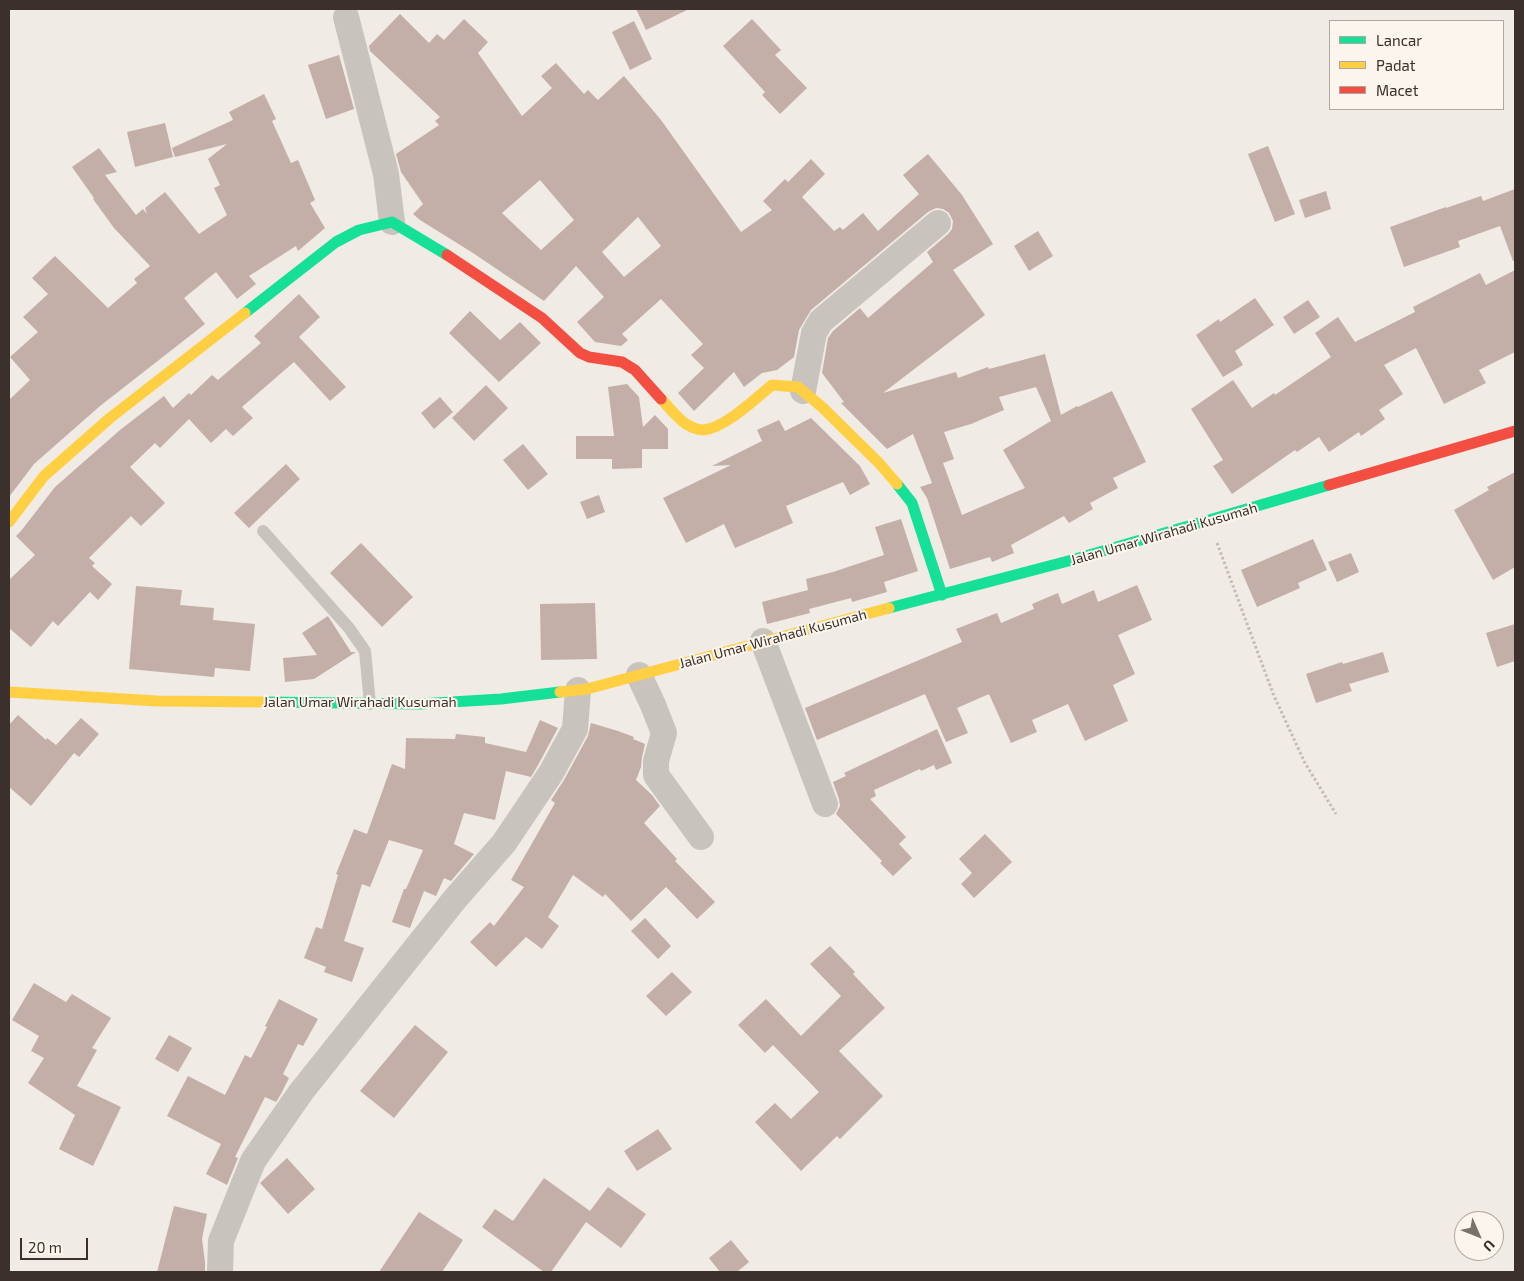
<!DOCTYPE html>
<style>
body{margin:0}
#map{position:relative;width:1524px;height:1281px;overflow:hidden;background:#f0ebe5;font-family:"Exo 2",sans-serif}
canvas{display:block}
.frame{position:absolute;inset:0;border:10px solid #3b302b;pointer-events:none}
.legend{position:absolute;left:1329px;top:20px;width:175px;height:90px;box-sizing:border-box;background:#fbf5ee;border:1px solid #aea6a0;margin:0;padding:6px 9px;list-style:none;font-size:15px;color:#3b302b}
.legend li{display:flex;align-items:center;gap:10px;height:25px}
.legend b{width:25px;border:1px solid #aea6a0}
.north{position:absolute;left:1454px;top:1211px;width:50px;height:50px;box-sizing:border-box;background:#fbf5ee;border:1px solid #aea6a0;border-radius:50%;rotate:134deg;font-size:14px;font-weight:700;line-height:20px;text-align:center;color:#3b302b}
.north::after{content:'';display:block;margin:auto;width:18px;height:22px;background:#7a716c;clip-path:polygon(50% 0,100% 100%,50% 72%,0 100%)}
.scale{position:absolute;left:20px;top:1238px;width:68px;height:22px;box-sizing:border-box;border:2px solid #3b302b;border-top:0;padding-left:6px;font-size:15px;line-height:18px;white-space:nowrap;color:#3b302b;-webkit-text-stroke:4px #fbf5ee;paint-order:stroke}
</style>
<div id="map">
<canvas width="1524" height="1281"></canvas>
<div class="frame"></div>
<ul class="legend">
<li><b style="height:6px;background:#16e098"></b>Lancar</li>
<li><b style="height:6px;background:#ffcf43"></b>Padat</li>
<li><b style="height:6px;background:#f24e42"></b>Macet</li>
</ul>
<div class="north">U</div>
<div class="scale">20 m</div>
</div>
<script>
const context = document.querySelector('canvas').getContext('2d');
context.lineJoin = 'round';
function fillPath(path, color) { context.fillStyle = color; context.fill(path, 'evenodd'); }
function trace(path, color, width, dash) { context.strokeStyle = color; context.lineWidth = width; context.lineCap = dash ? 'butt' : 'round'; context.setLineDash(dash || []); context.stroke(path); }
function write(font, color, halo, rows, align = 'center') {
  context.font = font + ' "Exo 2",sans-serif'; context.lineWidth = 4; context.setLineDash([]); context.textBaseline = 'middle'; context.strokeStyle = halo; context.fillStyle = color; for (const [text, x, y, turn = 0] of rows) {
    context.save(); context.translate(x, y); context.rotate((+turn || 0) * Math.PI / 180); context.textAlign = isNaN(turn) ? turn : align; if (halo) context.strokeText(text, 0, 0); context.fillText(text, 0, 0); context.restore();
  }
}
fillPath(new Path2D(`
 M636,9H689L646,30Z
 M400,14L429,43L437,34L444,40L464,19L488,42L478,53L522,116L552,88L541,76L556,63L584,94L588,90L598,100L624,76L661,120L741,232L772,210L763,201L785,179L788,182L811,159L825,174L802,197L834,231L840,227L843,230L863,213L878,231L919,194L903,175L928,154L962,195L993,244L953,270L985,315L883,393L956,372L958,378L988,367L989,369L1045,354L1061,415L1077,406L1078,407L1112,391L1146,462L1113,478L1118,488L1090,503L1093,509L1069,523L1064,516L1011,545L1014,553L992,562L990,557L950,569L927,498L920,487L932,483L913,434L887,449L841,403L844,402L822,373L828,338L833,331L860,308L868,318L933,262L927,252L948,234L952,229L953,221L949,213L943,209L936,208L928,212L811,310L799,330L794,357L777,370L762,373L744,387L734,372L694,411L678,393L704,368L691,355L703,344L661,299L622,334L628,340L621,346L595,342L577,322L604,297L576,266L544,301L473,253L420,220L413,214L423,204L401,172L396,154L439,125L435,121L440,117L370,51L369,46ZM540,180L574,220L541,250L502,213ZM638,217L661,246L624,277L602,252ZM1036,387L1051,421L1003,450L1025,488L962,515L943,463L954,459L944,432L971,424L1004,410L999,397Z
 M752,19L781,50L775,55L807,88L780,114L762,95L765,92L723,46Z
 M634,21L652,59L630,70L612,32Z
 M339,55L354,109L326,119L308,65Z
 M264,94L276,119L272,121L291,163L298,160L315,200L310,203L325,228L298,251L296,246L249,276L256,284L237,299L216,272L184,298L205,324L100,406L34,464L9,497V400L30,380L10,357L38,332L23,317L48,294L32,278L55,256L108,308L137,283L134,279L150,266L114,228L93,199L94,198L72,167L99,148L117,172L105,175L136,215L143,209L147,214L145,208L165,192L199,234L227,215L214,188L220,185L208,159L227,144L175,157L172,148L233,120L229,112Z
 M165,123L173,157L135,167L127,132Z
 M1268,146L1295,214L1275,222L1248,154Z
 M1515,189V261H1513L1500,226L1458,241L1460,247L1404,267L1390,227L1446,207V208L1481,196L1483,201Z
 M1326,191L1331,209L1305,218L1299,200Z
 M1038,231L1053,256L1029,271L1014,246Z
 M1515,270V352L1479,370L1486,383L1444,404L1416,348L1384,365L1403,394L1379,410L1385,419L1361,436L1359,432L1329,452L1319,437L1297,452L1295,450L1232,494L1213,466L1223,460L1191,409L1233,380L1252,408L1274,393L1275,395L1331,357L1315,333L1338,317L1355,342L1415,312L1413,307L1480,273L1486,285Z
 M299,294L320,317L299,337L346,387L330,401L294,362L242,407L253,418L233,436L226,429L211,443L189,419L160,448L155,443L130,467L165,503L141,526L131,516L89,558L95,563L92,566L112,584L98,600L90,592L58,626L53,621L31,647L9,628V580L35,555L16,536L21,531L55,487L120,430L164,396L173,408L189,393L191,395L212,375L218,380L261,343L254,336Z
 M1255,298L1274,325L1235,351L1243,365L1223,377L1196,335L1219,319L1220,322Z
 M1308,300L1320,317L1294,334L1283,317Z
 M470,311L500,340L520,322L541,343L499,382L449,333Z
 M627,384L639,397L643,427L655,415L668,429V449H642V468L612,469V459H576V436H614L608,387Z
 M486,385L508,408L474,441L452,418Z
 M440,397L453,412L434,429L421,413Z
 M811,418L860,466L870,484L850,495L843,482L786,506L793,523L735,548L724,524L686,543L663,498L731,465L712,466L762,441L757,430L779,420L785,431Z
 M523,444L548,474L528,490L503,460Z
 M286,464L300,479L249,528L234,513Z
 M1515,472V567L1493,580L1454,510L1489,490L1487,487Z
 M599,495L605,512L587,519L580,502Z
 M901,519L918,571L884,582L887,592L852,602L851,598L809,609L810,613L767,624L762,602L808,590L806,579L833,572L884,555L875,527Z
 M1313,539L1327,570L1298,583L1300,588L1257,607L1241,570Z
 M361,543L413,597L382,627L330,573Z
 M1351,553L1359,572L1337,582L1328,562Z
 M1137,585L1152,620L1118,635L1135,674L1113,685L1128,721L1085,741L1068,704L1032,720L1037,732L1011,743L989,694L957,708L968,733L946,742L925,694L817,740L805,708L962,642L956,629L997,613L1001,623L1034,609L1032,604L1058,593L1062,604L1094,590L1098,602Z
 M136,586L182,590L180,605L214,608L213,620L255,624L250,671L215,668L214,677L129,669Z
 M595,603L597,659L541,660L540,604Z
 M328,616L351,652H356L314,679L285,682L283,658L317,655L302,633Z
 M1515,624V661L1497,667L1486,633Z
 M1383,652L1389,672L1349,684L1352,691L1316,703L1306,674L1342,662L1343,664Z
 M18,715L46,740L47,738L56,745L81,718L99,734L79,757L74,753L31,806L9,787V725Z
 M540,720L558,728L538,765L531,777L506,771L495,820L464,813L454,844L474,854L451,881L444,878L436,896L424,891L410,928L392,922L404,889H406L423,850L389,840L370,887L362,884L344,941L364,948L352,982L324,972L326,967L304,958L316,927L322,929L338,875L336,874L354,829L367,834L392,764L405,769L406,738L455,739L456,734L485,737V743L526,752Z
 M591,723L618,731L634,737L633,739L645,744L642,757L641,767L636,780L652,795L660,806L644,823L677,859L675,861L715,902L697,919L666,887L631,921L605,894L603,897L573,875L548,917L559,926L542,949L526,937L496,967L470,942L490,922L494,926L524,887L511,880L555,803L551,800L564,780L588,736Z
 M937,729L952,763L936,770L934,765L921,771L920,769L874,790L876,796L870,799L906,837L899,844L912,858L893,876L880,863L882,861L836,814L840,806L839,799L833,782L846,776L844,773Z
 M985,834L1012,862L974,898L961,884L972,873L959,859Z
 M645,918L671,946L658,959L631,931Z
 M830,946L855,972L853,974L885,1008L839,1051L883,1096L840,1139L837,1136L801,1171L755,1122L775,1103L791,1119L819,1092L773,1045L765,1053L738,1025L766,999L801,1036L841,996L810,964Z
 M672,972L692,992L666,1016L646,996Z
 M34,983L66,1002L72,994L111,1018L92,1048L97,1050L77,1086L121,1107L93,1166L59,1149L75,1115L28,1083L44,1058L31,1051L39,1036L12,1020Z
 M279,999L318,1019L303,1046L298,1044L283,1074L289,1078L281,1094L276,1102L265,1097L235,1157L238,1158L227,1185L206,1174L221,1144L167,1116L188,1076L225,1095L245,1055L251,1058L267,1027L265,1026Z
 M415,1025L448,1052L394,1118L360,1091Z
 M169,1035L192,1048L178,1072L155,1059Z
 M658,1129L672,1149L637,1171L624,1151Z
 M287,1158L315,1189L288,1214L260,1183Z
 M544,1178L590,1211L608,1187L646,1214L621,1248L586,1222L551,1272H544L482,1227L495,1209L513,1221Z
 M174,1206L207,1214L202,1239L205,1262V1272H157Z
 M419,1212L463,1240L442,1272H379Z
 M731,1240L749,1262L737,1272H720L709,1258Z`), '#c3afa7');
trace(new Path2D(`
 M1217,543L1274,696L1305,763L1336,814`), '#c2bbb6', 3, [2.5, 2.5]);
trace(new Path2D(`
 M263,531L349,628L365,651L370,704`), '#c9c3be', 12);
trace(new Path2D(`
 M346,17L386,174L392,222
 M803,391L814,333L821,321L938,223
 M763,641L825,804
 M639,675L653,705L664,733L656,761V775L701,837
 M220,1272L221,1241L253,1161L301,1092L455,899L504,843L551,773L575,729L578,690`), '#c9c3be', 26);
trace(new Path2D(`
 M245,313L336,242L359,230L392,222L447,255
 M897,484L912,503L942,595
 M889,608L1072,560L1329,485
 M265,702L419,704L501,699L560,692`), '#16e098', 11);
trace(new Path2D(`
 M661,399C669,407 677,418 686,424C691,427 698,430 704,430C726,427 755,399 772,385L798,387L822,407L879,463L897,484
 M9,522L44,476L110,418L245,313
 M9,692L157,701L265,702
 M560,692L587,689L889,608`), '#ffcf43', 11);
trace(new Path2D(`
 M447,255L542,318L580,353L589,357L622,362L635,370L661,399
 M1329,485L1515,431`), '#f24e42', 11);
write('14px', '#3b302b', '#fbf5ee', [
 ["Jalan Umar Wirahadi Kusumah",1164,534,-16],
 ["Jalan Umar Wirahadi Kusumah",773,639,-15],
 ["Jalan Umar Wirahadi Kusumah",360,702]
]);
</script>
